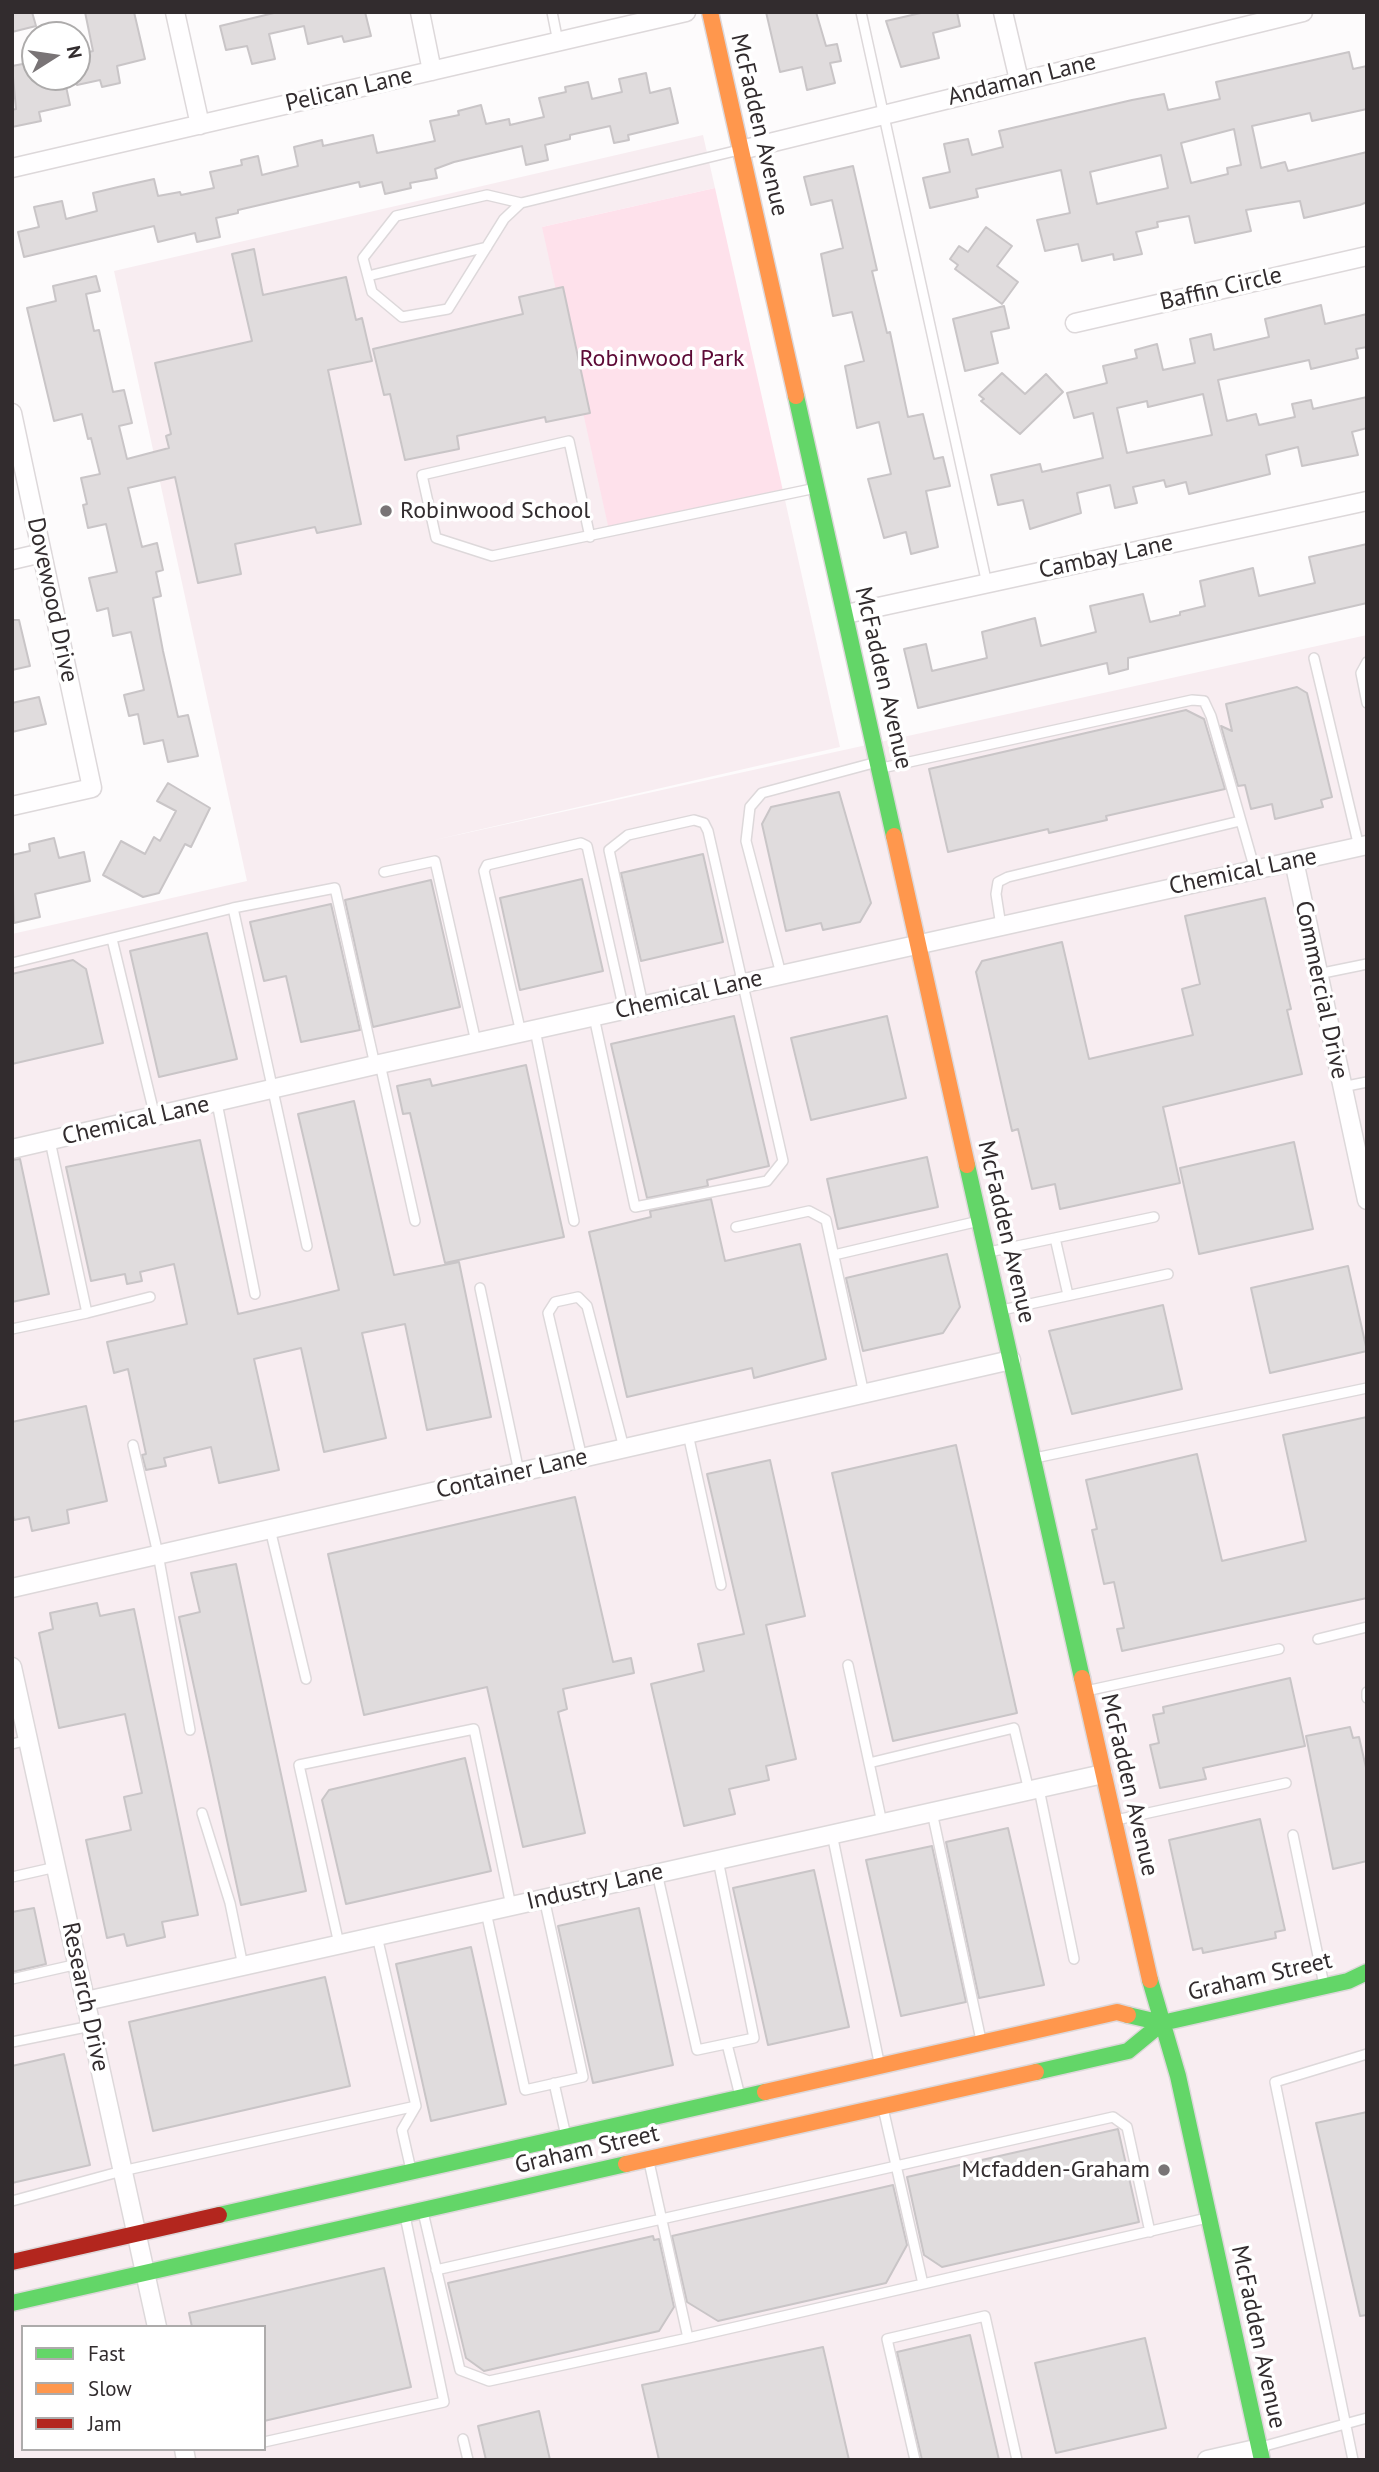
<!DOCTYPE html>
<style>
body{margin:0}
#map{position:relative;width:1379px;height:2472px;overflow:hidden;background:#fdfbfc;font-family:"PT Sans",sans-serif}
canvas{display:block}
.frame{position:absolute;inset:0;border:14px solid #322c2e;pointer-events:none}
.legend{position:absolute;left:21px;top:2325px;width:245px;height:126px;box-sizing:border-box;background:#fff;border:2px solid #adabab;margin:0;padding:9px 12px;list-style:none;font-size:21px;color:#322c2e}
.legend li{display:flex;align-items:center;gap:14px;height:35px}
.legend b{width:35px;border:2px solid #adabab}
.north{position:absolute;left:21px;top:21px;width:70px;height:70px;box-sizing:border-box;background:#fff;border:2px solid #adabab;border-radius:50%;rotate:78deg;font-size:19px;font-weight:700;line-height:28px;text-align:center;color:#322c2e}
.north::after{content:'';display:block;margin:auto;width:24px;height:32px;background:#797476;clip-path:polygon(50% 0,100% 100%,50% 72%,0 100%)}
</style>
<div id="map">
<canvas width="1379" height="2472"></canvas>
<div class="frame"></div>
<ul class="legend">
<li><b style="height:9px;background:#63d668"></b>Fast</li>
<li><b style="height:9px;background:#ff974d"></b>Slow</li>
<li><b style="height:9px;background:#b3261e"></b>Jam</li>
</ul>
<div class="north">N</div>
</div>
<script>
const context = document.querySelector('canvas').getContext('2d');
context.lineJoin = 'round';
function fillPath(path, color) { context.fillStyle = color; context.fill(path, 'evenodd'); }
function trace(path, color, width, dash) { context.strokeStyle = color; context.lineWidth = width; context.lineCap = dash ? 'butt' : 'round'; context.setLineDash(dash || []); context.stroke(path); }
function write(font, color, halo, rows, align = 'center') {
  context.font = font + ' "PT Sans",sans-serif'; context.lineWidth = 7; context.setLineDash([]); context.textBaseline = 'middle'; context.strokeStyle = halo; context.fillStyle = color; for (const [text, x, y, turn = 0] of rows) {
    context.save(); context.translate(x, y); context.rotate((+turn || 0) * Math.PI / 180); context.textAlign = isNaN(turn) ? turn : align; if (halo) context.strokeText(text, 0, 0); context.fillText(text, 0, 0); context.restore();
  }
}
fillPath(new Path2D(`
 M703,135L715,188L542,227L783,491L840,747L430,841L1367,635V2460H12V934L247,881L114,271ZM23,2327H264V2449H23Z`), '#f8edf1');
fillPath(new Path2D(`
 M715,188L783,491L609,530L542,227Z`), '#fee1eb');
const building = new Path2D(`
 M12,12H32L36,26L12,32Z
 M85,12H134L145,59L117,66L120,83L102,87L100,80L77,85V55L93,51Z
 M278,12H365L371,36L344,42L342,36L308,44L304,26L269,34L275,59L252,64L247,46L226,50L220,26Z
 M766,12H816L826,46L837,44L841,61L830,63L835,83L807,90L802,67L780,72Z
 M925,12H957L960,26L933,33L939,58L901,67L886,21Z
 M1349,52L1353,69L1367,66V109L1312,121L1310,113L1252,126L1261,168L1285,162L1288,171L1367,152V202L1360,205L1304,218L1300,201L1246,210L1251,231L1195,243L1189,216L1157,222L1158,227L1136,232L1142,254L1114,260L1113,254L1082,261L1078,244L1045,251L1037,220L1070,213L1061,170L976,189L978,197L930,208L923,178L950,172L944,144L968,139L972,155L1003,147L999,131L1132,100L1164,94L1168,110L1220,99L1216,82ZM1234,129L1241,165L1227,168L1228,174L1191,183L1181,143ZM1161,155L1168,188L1097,204L1090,172Z
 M28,63L31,77H64L70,105L39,112L41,121L12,127V110L16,109L12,66Z
 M646,73L650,93L670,88L678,123L628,135L629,140L614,143L610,126L570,135V139L545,145L548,160L526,165L522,146L454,162L435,169L437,178L410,183L411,188L385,194L382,182L360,187L359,182L238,210V213L216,218L220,237L197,242L195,233L158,242L154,226L24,257L18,232L39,227L34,207L62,201L66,219L97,211L93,193L118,187L154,179L158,196L180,192L181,195L214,188L210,172L242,165L241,160L258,156L262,175L298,166L294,147L322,140L323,146L373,135L377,153L402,148L435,141L430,121L459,115L458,111L481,105L486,124L509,119L510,125L544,117L539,98L566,92L565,87L588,82L592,99L622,92L619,79Z
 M853,166L877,270L872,271L887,333L890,332L908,417L923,414L934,459L943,457L950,486L926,491L938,547L911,554L906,532L884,538L868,479L891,474L886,453L879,422L857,428L845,366L864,361L852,312L833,316L821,254L843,248L832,200L811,205L804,177Z
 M986,227L1012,246L997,266L1018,282L1002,304L955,269L958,265L950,259L959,246L968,252Z
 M254,249L263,295L346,277L356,320L362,318L372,361L328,370L361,524L317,533L315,527L235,544L241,574L198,583L175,477L128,488L142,547L157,543L163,570L156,572L161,596L153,598L163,651L178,717L188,715L198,756L168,762L163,740L144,744L138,714L129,716L124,695L144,690L131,632L113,636L108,608L97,611L89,578L117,572L106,524L88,528L83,505L87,504L81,478L100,474L91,438L88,439L82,414L54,421L27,308L56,301L53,286L96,276L100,291L86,294L94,331L99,330L113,392L124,390L132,423L119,426L127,459L169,448L166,436L171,434L155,363L252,341L232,254Z
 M563,287L590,413L546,422L545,417L457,436L459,449L405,460L390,394L384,395L373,349L523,314L519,297Z
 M1321,305L1325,324L1367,314V347L1356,349L1358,358L1311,369L1309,360L1218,380L1227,421L1256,414L1259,425L1295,417L1292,404L1311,400L1313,409L1367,397V428L1352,432L1358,455L1302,466L1298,447L1266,455L1270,474L1189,494L1186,482L1166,487L1164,480L1133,487L1137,503L1115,508L1110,485L1077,493L1081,513L1030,529L1023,500L998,505L991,475L1040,464L1042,472L1103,458L1093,413L1074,418L1067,393L1107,383L1103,366L1137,358L1135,350L1157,344L1163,370L1195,363L1190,339L1211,334L1214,350L1269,337L1265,319ZM1203,394L1212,435L1127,453L1117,408L1147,401L1148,407Z
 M1004,306L1009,328L991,332L998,363L965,371L953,319Z
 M1002,373L1025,394L1046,374L1063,392L1020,434L981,401L984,399L979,395Z
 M1367,544V603L1128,658V669L1109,674L1107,663L918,708L904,649L926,644L932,671L987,658L982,632L1035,618L1041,646L1096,632L1090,606L1143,594L1150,622L1180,615V612L1205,606L1200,581L1253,568L1259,596L1315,583L1309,557Z
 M12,620H19L30,666L12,670Z
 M1297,687L1307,693L1332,797L1321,800L1323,807L1275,819L1272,804L1251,809L1245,785L1238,786L1221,726L1232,731L1226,704Z
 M39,697L46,724L12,732V703Z
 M1186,710L1204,719L1225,789L1106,816L1107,820L1049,833L1048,829L948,852L929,769Z
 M168,783L210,808L191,847L185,844L159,893L143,897L103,875L121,841L145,854L154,837L160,841L176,811L157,801Z
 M839,792L871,903L860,922L823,930L821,923L786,931L762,824L771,807Z
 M54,838L59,858L84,852L90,881L35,894L40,917L14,923L12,855L30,851L29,844Z
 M703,854L723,942L641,961L621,873Z
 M582,879L603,971L520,990L500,898Z
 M431,880L460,1007L373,1027L345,900Z
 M1265,898L1291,1009L1287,1010L1302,1074L1163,1107L1180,1183L1060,1209L1055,1184L1032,1189L1018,1129L1012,1131L976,972L982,961L1062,942L1089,1059L1193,1035L1182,989L1200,984L1185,916Z
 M331,904L360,1030L301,1042L286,976L264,981L250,922Z
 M207,933L237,1059L159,1077L130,951Z
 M73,960L86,969L103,1043L12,1064V974Z
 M734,1016L769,1166L707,1180L708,1186L647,1198L611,1044Z
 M887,1016L906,1098L811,1120L791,1038Z
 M526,1065L564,1237L445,1263L410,1113L403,1114L397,1086L430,1079L432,1086Z
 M354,1101L394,1275L459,1262L491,1417L427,1430L405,1324L362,1333L386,1438L324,1452L301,1348L254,1359L279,1470L219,1483L211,1447L164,1458L166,1466L146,1470L142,1455L146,1454L128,1369L114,1373L107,1342L187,1324L174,1264L140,1272L142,1281L127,1284L125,1274L91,1281L66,1167L200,1140L238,1314L290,1302L339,1290L298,1114Z
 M1294,1142L1313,1229L1199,1254L1180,1168Z
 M927,1157L938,1207L838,1229L827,1179Z
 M20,1159L49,1294L12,1302V1160Z
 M711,1199L725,1261L800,1244L826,1359L754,1378L752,1368L627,1397L589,1232L651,1217L650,1211Z
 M947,1254L960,1307L943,1333L863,1351L846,1278Z
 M1348,1266L1367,1351L1270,1373L1251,1288Z
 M1163,1305L1182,1389L1072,1414L1049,1331Z
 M86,1406L107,1501L67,1510L69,1523L32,1531L29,1517L14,1520L12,1511V1422Z
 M1367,1417V1598L1122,1651L1117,1629L1124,1628L1114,1582L1104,1584L1092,1530L1097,1529L1086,1480L1197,1454L1222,1561L1306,1541L1283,1435Z
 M956,1445L1017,1713L893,1741L832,1473Z
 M770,1460L805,1616L766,1625L796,1759L766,1766L769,1780L729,1789L735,1814L684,1826L651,1684L704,1671L698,1644L744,1634L707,1474Z
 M575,1497L613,1662L631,1658L634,1673L563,1689L567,1709L558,1712L585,1833L523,1847L487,1687L364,1715L328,1554Z
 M236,1564L306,1891L241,1905L179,1617L200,1612L191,1573Z
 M97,1603L100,1616L134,1609L198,1915L162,1922L165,1937L127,1946L124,1934L107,1938L86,1840L131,1830L124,1797L142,1793L125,1714L59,1728L39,1633L53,1629L50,1613Z
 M1290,1678L1305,1746L1203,1768L1206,1779L1160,1788L1150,1745L1159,1743L1153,1715L1164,1713L1163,1707Z
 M1350,1727L1353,1738L1359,1737L1367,1772V1861L1333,1869L1306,1736Z
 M465,1758L491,1871L346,1904L322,1800L329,1790Z
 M1260,1819L1285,1930L1275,1932L1276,1938L1203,1953L1202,1948L1193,1950L1169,1840Z
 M1008,1828L1044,1985L979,1998L946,1842Z
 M932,1846L966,2002L901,2016L866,1860Z
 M814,1870L849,2027L768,2045L733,1888Z
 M34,1908L46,1964L12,1972V1912Z
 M639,1908L673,2065L593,2083L558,1926Z
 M471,1947L506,2104L431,2121L396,1964Z
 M325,1977L350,2086L153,2131L129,2022Z
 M64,2054L90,2165L12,2183V2066Z
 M1367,2112V2315L1360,2316L1316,2123Z
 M1118,2129L1139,2222L942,2267L924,2255L907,2177Z
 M893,2185L907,2245L886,2283L718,2321L687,2302L672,2236Z
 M653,2236L654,2240L659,2239L674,2307L659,2331L484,2371L466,2358L448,2283Z
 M384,2268L411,2387L264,2421V2327H192L189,2313Z
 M970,2335L999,2460H922L897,2352Z
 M1145,2338L1166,2428L1056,2453L1035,2363Z
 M823,2347L849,2460H659L642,2385Z
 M539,2411L550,2460H486L478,2426Z`);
fillPath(building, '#e0dcdd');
trace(building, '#c9c5c7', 2);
const lane = new Path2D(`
 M552,12L558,42
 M861,12L987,584
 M521,203L504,219L448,309L402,317L372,292L363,258L396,216L487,195L521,203L739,150
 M368,276L487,247
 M590,537L569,441L422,475L436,538L492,556L816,488
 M1314,658L1359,847
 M1367,662L1361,673L1367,703
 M882,768L1192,700L1204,701L1211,716L1255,870
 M384,872L435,861L476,1042
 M233,908L307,1246
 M1001,926L996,894L998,882L1008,877L1240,821
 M112,939L155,1117
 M12,963L233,908L335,888L375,1065
 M781,974L746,841L750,807L762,793L877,762
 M1318,974L1367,964
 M594,1017L635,1207L767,1181L783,1161L708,831L704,823L694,820L628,835L609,850L643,1005
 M535,1030L574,1221
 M521,1033L484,871L487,865L581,843L587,846L624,1010
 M380,1064L415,1221
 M1342,1087L1367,1082
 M217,1103L255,1294
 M736,1227L809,1211L826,1220L864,1394
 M1055,1238L1068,1295
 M989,1252L1154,1217
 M834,1255L979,1221
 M480,1288L519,1472
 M1002,1310L1168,1274
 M87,1313L150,1297
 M12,1329L87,1313L50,1141
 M688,1434L721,1585
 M133,1445L158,1554L190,1730
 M582,1458L548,1313L555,1302L578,1297L587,1306L624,1448
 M1035,1458L1367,1388
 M270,1529L306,1679
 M1318,1639L1367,1627
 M848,1665L882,1823
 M1086,1691L1279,1649
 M1367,1692V1698
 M12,1744L28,1740
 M869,1763L1014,1728L1029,1791
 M1039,1789L1074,1959
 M932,1812L981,2040
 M202,1813L230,1903L243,1966
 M1116,1820L1286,1783
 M832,1834L879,2062
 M1293,1835L1324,1985
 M657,1873L697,2050L754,2038L718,1860
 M12,1877L56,1867
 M486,1912L525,2090L583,2077L544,1898
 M377,1936L416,2106L402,2130L411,2170
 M339,1944L299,1765L474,1729L511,1906
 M12,1979L78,1964
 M12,2042L91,2026
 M727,2044L740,2096
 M554,2083L566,2136
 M883,2108L923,2284L1207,2218
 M649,2162L688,2338L923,2284
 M12,2201L122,2171L416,2106
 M423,2212L460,2370L489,2381L688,2338
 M436,2270L1113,2117L1127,2127L1150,2232
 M463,2439L468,2460
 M264,2442L444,2402L405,2216
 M1261,2447L1367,2418
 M915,2460L887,2339L985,2316L1017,2460
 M1353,2460L1275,2082L1367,2054`);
const street = new Path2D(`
 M175,12L200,125
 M420,12L432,71
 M1003,12L1019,80
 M741,150L1303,12
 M12,168L686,12
 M1075,323L1367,256
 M12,413L92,788L12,806
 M12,560L42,553
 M846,614L1367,501
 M1294,861L1367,1200
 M12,1149L375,1065L1367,845
 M12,1588L1011,1360
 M12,1667L157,2327
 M86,2001L1103,1774
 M184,2449L186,2460
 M1207,2460L1260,2448`);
const fast = new Path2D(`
 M796,396L894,836
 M967,1165L1082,1678
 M1150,1980L1178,2076L1262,2460
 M1128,2015L1162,2023L1348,1981L1367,1972
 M1036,2072L1128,2051L1162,2023
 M219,2215L765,2092
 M12,2303L626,2164`);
const slow = new Path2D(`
 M710,12L796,396
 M894,836L967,1165
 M1082,1678L1150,1980
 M765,2092L1117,2012L1128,2015
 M626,2164L1036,2072`);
const jam = new Path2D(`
 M12,2262L219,2215`);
trace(lane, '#ddd8da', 12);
trace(street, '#ddd8da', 21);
trace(fast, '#ddd8da', 19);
trace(slow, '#ddd8da', 19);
trace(jam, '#ddd8da', 19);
trace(lane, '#fffeff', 9);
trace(street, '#fffeff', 18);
trace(fast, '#63d668', 16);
trace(slow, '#ff974d', 16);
trace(jam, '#b3261e', 16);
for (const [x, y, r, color] of [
 [386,511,7,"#797476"],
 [1164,2170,7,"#797476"]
]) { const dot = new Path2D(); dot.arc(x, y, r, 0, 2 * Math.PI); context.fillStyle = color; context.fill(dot); trace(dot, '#fff', 2.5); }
write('24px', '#322c2e', '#fff', [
 ["Andaman Lane",1022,80,-14],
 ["Pelican Lane",349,90,-13],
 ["McFadden Avenue",759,125,77],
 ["Baffin Circle",1221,289,-13],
 ["Cambay Lane",1106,557,-12],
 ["Dovewood Drive",52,600,78],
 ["McFadden Avenue",883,678,77],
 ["Chemical Lane",1243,872,-12],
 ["Commercial Drive",1321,990,78],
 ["Chemical Lane",689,995,-13],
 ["Chemical Lane",136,1121,-13],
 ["McFadden Avenue",1006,1232,77],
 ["Container Lane",512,1474,-13],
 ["McFadden Avenue",1129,1785,77],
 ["Industry Lane",595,1887,-13],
 ["Graham Street",1260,1977,-13],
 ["Research Drive",85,1997,78],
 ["Graham Street",587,2150,-13],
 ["McFadden Avenue",1258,2337,78]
]);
write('24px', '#5c0935', '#fff', [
 ["Robinwood Park",662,359]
]);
write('24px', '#322c2e', '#fff', [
 ["Robinwood School",400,511],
 ["Mcfadden-Graham",1150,2170,"right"]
], 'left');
</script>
